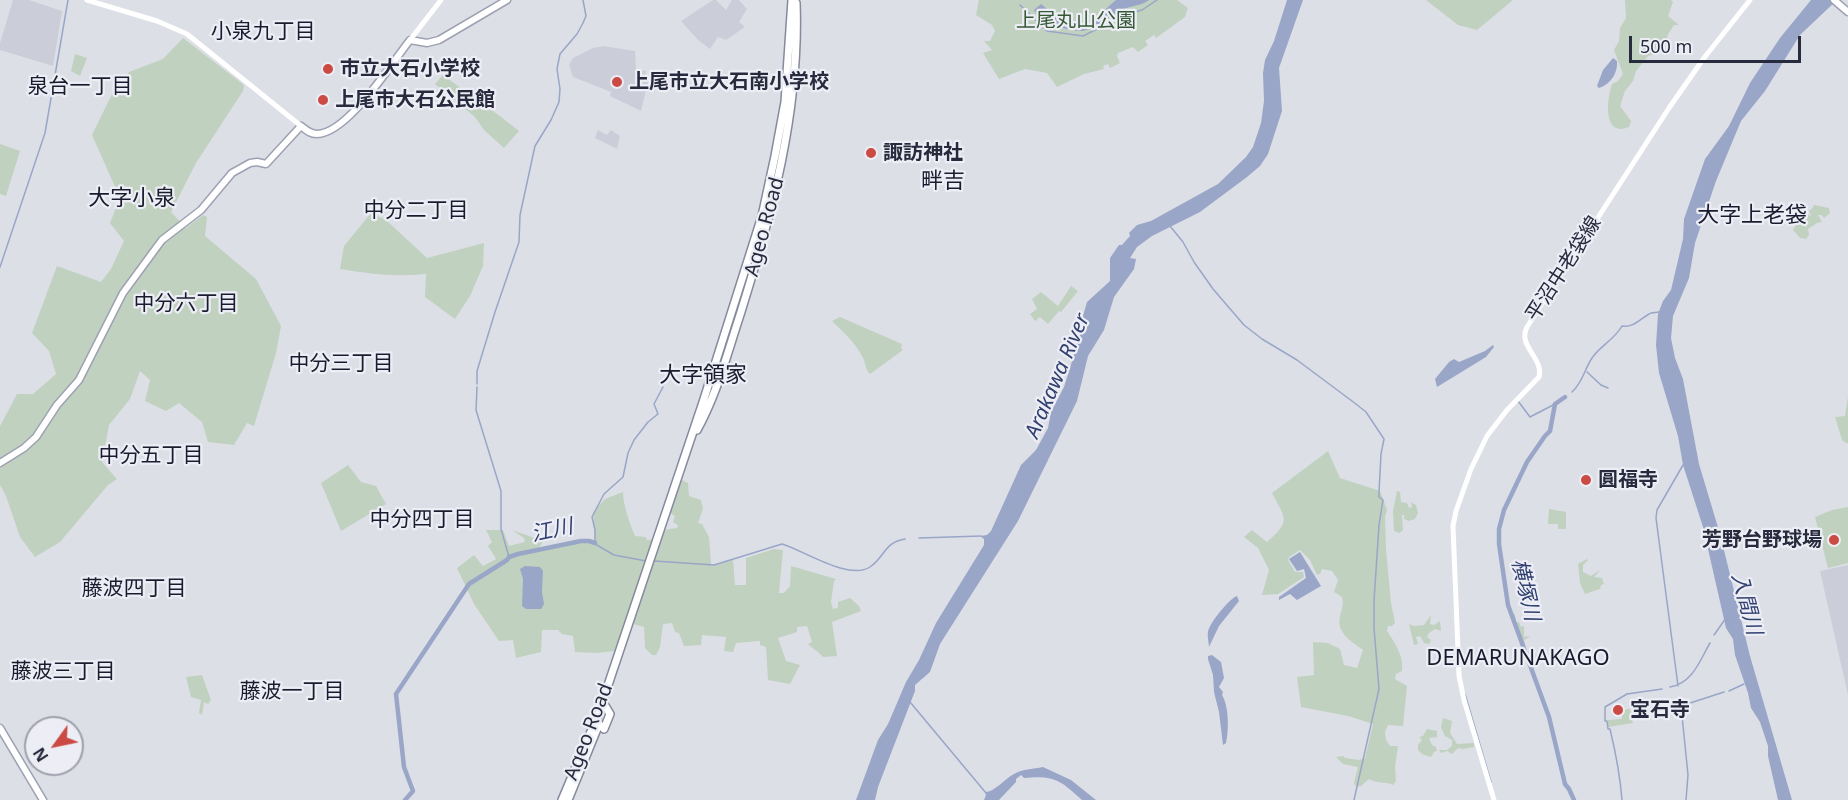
<!DOCTYPE html>
<meta charset="utf-8">
<style>
body{margin:0}
#map{position:relative;width:1848px;height:800px;overflow:hidden;background:#dddfe7;font-family:"Noto Sans",sans-serif}
canvas{display:block}
.north{position:absolute;left:24px;top:716px;width:60px;height:60px;box-sizing:border-box;background:#edeef5;border:2px solid #9ea0ab;border-radius:50%;rotate:237deg;font-size:16px;font-weight:700;line-height:24px;text-align:center;color:#272b3d}
.north::after{content:'';display:block;margin:auto;width:21px;height:27px;background:#cb4a43;clip-path:polygon(50% 0,100% 100%,50% 72%,0 100%)}
.scale{position:absolute;left:1629px;top:36px;width:172px;height:27px;box-sizing:border-box;border:3px solid #272b3d;border-top:0;padding-left:8px;font-size:18px;line-height:21px;white-space:nowrap;color:#272b3d;-webkit-text-stroke:4px #edeef5;paint-order:stroke}
</style>
<div id="map">
<canvas width="1848" height="800"></canvas>
<div class="north">N</div>
<div class="scale">500 m</div>
</div>
<script>
const context = document.querySelector('canvas').getContext('2d');
context.lineJoin = 'round';
function fillPath(path, color) { context.fillStyle = color; context.fill(path, 'evenodd'); }
function trace(path, color, width, dash) { context.strokeStyle = color; context.lineWidth = width; context.lineCap = dash ? 'butt' : 'round'; context.setLineDash(dash || []); context.stroke(path); }
function write(font, color, halo, rows, align = 'center') {
  context.font = font + ' "Noto Sans","Noto Sans JP",sans-serif'; context.lineWidth = 4.5; context.setLineDash([]); context.textBaseline = 'middle'; context.strokeStyle = halo; context.fillStyle = color; for (const [text, x, y, turn = 0] of rows) {
    context.save(); context.translate(x, y); context.rotate((+turn || 0) * Math.PI / 180); context.textAlign = isNaN(turn) ? turn : align; if (halo) context.strokeText(text, 0, 0); context.fillText(text, 0, 0); context.restore();
  }
}
fillPath(new Path2D(`
 M13,0H29L62,11L53,66L0,50V43Z
 M713,0H716L726,10L732,0H739L747,9L739,22L745,27L726,40L718,37L710,49L698,40L681,21Z
 M603,46L635,51L636,69L646,71L645,76L649,78L641,111L610,96L611,92L573,77L569,65L573,58L593,48Z
 M598,130L607,135L611,130L620,136L617,149L595,138Z
 M1848,565V695L1820,571Z`), '#cbced9');
fillPath(new Path2D(`
 M979,0H1177L1188,8L1185,17L1156,38L1154,35L1145,41L1148,45L1138,52L1133,47L1118,53L1117,56L1120,63L1110,68L1108,64L1103,66L1104,69L1084,74L1057,87L1047,73L1025,69L999,79L983,53L992,50L984,41H990L995,31L992,25L976,15Z
 M1426,0H1513L1477,30L1458,25Z
 M1625,0H1671L1673,2L1668,16L1679,25H1674L1667,36L1668,39L1655,54L1648,56L1636,71L1633,81L1625,91L1620,106L1631,121L1629,127C1602,138 1607,98 1612,84L1618,81L1623,74L1614,50L1619,41L1620,28L1626,18Z
 M183,38L244,85L243,91L196,163L171,212L186,228L203,215L207,217L205,236L256,279L281,326L276,353L254,426L247,423L234,445L208,442L202,422L179,403L166,411L145,401L150,380L140,371L130,399L109,425L102,462L117,479L108,485L60,542L35,557L20,537L6,496L0,485V426L17,394H33L56,374L49,351L32,333L57,266L101,282L111,269L124,241L110,223L120,198L92,135L111,96L129,72L163,59Z
 M75,54L87,58L80,76L71,71Z
 M443,75C468,94 495,111 519,131L504,148L484,130L475,117L435,84Z
 M0,144L20,151L6,196L0,194Z
 M1814,205L1829,208L1830,213L1824,218L1822,215H1818L1822,222L1817,223L1808,229L1809,235L1806,239L1800,238L1793,230C1795,225 1798,222 1803,221L1806,214L1811,216L1809,210H1811Z
 M371,213L386,220L427,258L484,243L483,266L470,296L455,319L425,297L426,274C394,277 371,274 340,269L344,246Z
 M1071,286L1078,291L1061,312L1059,311L1048,324L1040,317L1035,321L1030,314L1037,309L1032,299L1041,292L1058,306Z
 M840,317L902,344L901,348L903,350L870,374C864,368 866,362 862,356C855,342 843,332 832,321Z
 M1848,397V443H1846L1842,440L1835,417L1845,416Z
 M1328,451L1340,478L1380,491L1387,510L1385,517L1386,549L1391,603L1395,623L1392,626H1388L1387,631C1395,643 1404,656 1402,671L1396,674L1395,679L1407,686L1403,726L1388,725L1385,732L1386,740L1390,746H1398L1395,767L1396,781L1393,785C1385,781 1377,784 1369,779L1361,786L1356,787L1354,783L1358,767L1343,764L1336,757L1343,756L1345,758L1359,760L1365,758L1373,724L1348,716L1301,707L1297,677L1314,675L1313,642L1328,643L1340,649L1344,665L1357,668L1363,650C1351,641 1336,633 1340,616C1342,608 1344,605 1342,597L1334,592L1338,580L1332,571L1322,569L1320,574L1317,575L1310,560L1300,550L1289,557L1288,560L1295,572H1303L1304,577L1278,594L1262,595L1269,570L1258,548L1244,537L1252,530L1267,542C1291,521 1286,520 1272,493Z
 M348,465L361,482L376,486L386,504L341,531L321,483Z
 M678,478L688,483L689,496L701,500L703,509L698,523L702,524L709,537L711,565L733,560L735,585H746V558L774,549L783,550L779,593H784L790,586L791,566L836,579L834,581L831,602L833,609L838,608V602L850,598L859,606L861,611L832,622L837,656L823,657C818,651 813,649 808,644L812,642L807,626L797,627V632L778,638L786,661L800,665L790,684L768,680L766,647L760,645V641L736,643L733,652L724,651L726,637L702,635L701,645L684,646L679,633L675,632L672,623L663,624L660,647L656,655H652L645,648L644,627L626,622L615,651L596,653L575,652L573,636L562,634L558,630H542L541,652L516,658L513,640L499,641L474,604L457,568L474,555L483,566L496,559L488,546L492,542L486,530H503L509,546L525,542L524,538L512,530L543,541L539,548L542,550C556,547 582,536 595,544L593,512L605,499L623,492C623,505 630,524 635,536L646,537L647,540L655,539L657,531L677,528L678,525L673,522L675,516L667,511Z
 M1397,491L1400,492L1401,502L1407,503L1409,508L1412,507L1411,502L1416,505L1418,513L1415,519L1409,521L1404,519V515H1402L1403,530L1399,533L1394,531L1393,511Z
 M1848,507V563L1828,568L1815,517L1832,510Z
 M1549,509L1566,512V529H1558V524H1548Z
 M1587,559L1588,560L1583,565V572L1591,576L1600,570L1594,577L1602,578L1604,584L1601,585L1600,589L1585,594L1580,583L1578,564Z
 M1512,614H1515L1516,622H1519L1521,627L1524,626V637L1531,636L1524,640L1527,652L1532,650L1537,655L1541,656L1536,659V664L1529,663Z
 M1431,615L1430,624L1434,625L1440,621L1441,631L1435,629L1429,633L1427,637L1431,640L1429,644L1424,643L1420,636L1416,637L1418,644L1414,645L1409,624L1414,626L1424,625Z
 M202,675L211,700L208,704L204,702L202,715L199,713L201,700L191,697L186,677Z
 M1630,709L1633,723L1608,727V720L1622,719V710Z
 M1443,718L1452,721L1450,733L1457,744L1474,743V747L1463,749L1458,748L1452,754L1447,751L1441,753L1439,750H1447L1452,746V740L1445,736L1441,727Z
 M1427,729L1437,731V737L1429,738L1432,745L1436,747L1437,751L1434,752L1431,757L1422,754L1418,750V745L1422,740L1419,737L1423,736Z`), '#c0d1bf');
fillPath(new Path2D(`
 M1116,0H1149C1141,6 1133,5 1124,9C1112,15 1094,29 1082,31C1075,31 1070,29 1063,28C1045,26 1044,26 1034,10L1041,4C1058,17 1073,37 1095,20C1102,14 1108,6 1116,0Z
 M1287,0H1303L1279,68L1282,111L1268,154L1260,166L1247,177L1200,212L1152,236L1137,247L1130,258L1136,259L1134,269L1114,297L1104,330L1088,356L1077,401L1018,521L940,644L930,672L915,685V691L878,787L875,800H856L878,740L888,724L906,682L919,660L936,623L984,545V539L980,536L987,535L991,531L1021,465L1036,450L1048,428L1051,412L1064,387L1080,336L1079,330L1087,302L1110,281V258L1119,245H1122L1130,236L1129,233L1137,225L1151,221L1218,184L1246,157L1253,147L1261,123L1264,101L1263,73L1265,60L1274,41Z
 M1811,0H1837L1800,35L1765,91L1741,121L1716,181L1695,243L1689,278L1673,316L1671,338L1675,358L1683,379L1699,464L1720,534L1750,656L1792,800H1778L1768,756V746L1760,722L1751,708L1748,693L1735,655L1733,639L1726,628L1703,527L1683,465L1678,436L1659,373L1656,345L1658,314L1663,301L1671,290L1683,239L1684,219L1705,159L1729,126L1750,83L1780,38Z
 M1613,58L1617,61C1618,73 1611,84 1599,88L1597,86L1603,70Z
 M1493,345L1494,347L1486,357L1437,387L1435,379L1449,362L1454,359L1459,362L1485,351Z
 M1300,552L1321,586L1297,600L1290,594L1279,600V597L1306,578L1304,569L1297,571L1289,559Z
 M525,566L540,567L543,571L542,592L544,604L541,609H526L522,606L523,579L520,569Z
 M1237,596L1239,601L1219,626L1209,647C1209,643 1207,636 1208,632C1209,623 1231,597 1237,596Z
 M1212,655L1221,662L1224,678L1219,687L1223,692L1222,695C1229,706 1229,730 1226,743L1223,745L1219,712L1214,692L1213,675L1208,659V656Z
 M1043,767L1071,780L1096,800H1082C1061,781 1055,775 1024,778L1021,775L1016,779V782L999,800H984L986,795L985,792C995,792 1004,779 1014,774C1023,769 1033,769 1043,767Z`), '#99a6c7');
trace(new Path2D(`
 M1020,5L1047,31L1083,36L1127,14L1142,10L1157,0
 M1170,226L1183,242L1194,262L1213,289L1244,325L1262,339L1297,360L1356,404L1366,412L1384,439L1381,454L1379,492V497L1383,500L1379,525L1374,601V628L1379,689L1354,800
 M0,267L45,133L68,0
 M1587,372L1601,385L1608,388
 M477,384V371L495,312L519,242L520,215L535,146L551,120L559,102L560,89L557,69L560,54L577,34L583,23L586,16L583,0
 M477,387L476,410L501,491V529L509,557
 M1572,392C1583,382 1584,370 1592,358C1600,346 1614,340 1622,326C1633,328 1640,319 1649,314C1652,312 1656,313 1659,312
 M1518,401L1530,417L1555,404
 M919,538L981,536
 M646,561L614,555L595,544V530L592,517L604,494L623,477L628,453L634,440L648,422L658,414L654,404L663,387
 M654,561L714,565L782,544C803,550 849,581 870,567C886,556 883,543 905,539
 M1714,635L1726,618
 M1678,686L1656,518L1657,510L1683,465
 M1670,687C1693,683 1700,660 1710,643
 M1729,691L1744,684
 M1465,694L1491,782
 M910,702L986,793
 M1622,800C1620,774 1616,754 1610,729H1608L1607,721H1605V707L1627,694L1662,689
 M1686,800L1688,775L1681,706L1724,692`), '#99a6c7', 1.5);
trace(new Path2D(`
 M1565,397L1555,404L1550,431L1545,436L1527,462L1504,510L1499,529V544L1508,605L1549,717L1565,784L1569,789L1574,800
 M405,800L413,791L404,767L396,694L469,584L507,560L509,557L518,554L581,541H589L595,543`), '#99a6c7', 4.5);
const primary = new Path2D(`
 M1834,0L1848,12
 M0,463L24,448L36,437L57,405L79,380L123,293L162,240L201,210L232,173L250,163L257,162L266,164L301,126C306,130 310,134 317,134C348,133 391,64 410,40L427,43L439,40L507,0
 M0,728L43,800`);
const trunk = new Path2D(`
 M697,430C717,394 727,354 740,315C772,213 800,110 796,3
 M604,729L610,714L604,704
 M562,800L598,715L704,399L762,216L775,156L785,102L792,0
 M568,800L599,724`);
trace(primary, '#9da1b2', 9);
trace(trunk, '#858a9d', 10);
trace(new Path2D(`
 M87,0L157,21L187,34L301,126
 M410,40L441,0
 M1494,800L1464,700L1459,676L1453,526L1456,511L1471,469L1487,436L1507,410L1539,377C1544,358 1517,346 1527,327L1669,108L1704,58L1750,0`), '#fff', 5);
trace(primary, '#fff', 6);
trace(trunk, '#fff', 7);
for (const [x, y, r, color] of [
 [328,69,6,"#cb4a43"],
 [617,82,6,"#cb4a43"],
 [323,100,6,"#cb4a43"],
 [871,153,6,"#cb4a43"],
 [1586,480,6,"#cb4a43"],
 [1834,540,6,"#cb4a43"],
 [1618,710,6,"#cb4a43"]
]) { const dot = new Path2D(); dot.arc(x, y, r, 0, 2 * Math.PI); context.fillStyle = color; context.fill(dot); trace(dot, '#edeef5', 2); }
write('20px', '#355935', '#edeef5', [
 ["上尾丸山公園",1076,21]
]);
write('bold 20px', '#272b3d', '#edeef5', [
 ["市立大石小学校",340,69],
 ["上尾市立大石南小学校",629,82],
 ["上尾市大石公民館",335,100],
 ["諏訪神社",883,153],
 ["圓福寺",1598,480],
 ["芳野台野球場",1822,540,"right"],
 ["宝石寺",1630,710]
], 'left');
write('20px', '#272b3d', '#edeef5', [
 ["Ageo Road",765,227,-75],
 ["平沼中老袋線",1564,269,-57],
 ["Ageo Road",589,732,-69]
]);
write('21px', '#191c2e', '#edeef5', [
 ["小泉九丁目",263,32],
 ["泉台一丁目",80,87],
 ["中分二丁目",416,211],
 ["中分六丁目",186,304],
 ["中分三丁目",341,364],
 ["中分五丁目",151,456],
 ["中分四丁目",422,520],
 ["藤波四丁目",134,589],
 ["藤波三丁目",63,672],
 ["藤波一丁目",292,692]
]);
write('italic 21px', '#324170', '#edeef5', [
 ["Arakawa River",1058,376,-67],
 ["江川",552,531,-12],
 ["横塚川",1525,590,77],
 ["入間川",1746,604,75]
]);
write('22px', '#191c2e', '#edeef5', [
 ["畔吉",943,182],
 ["大字小泉",132,199],
 ["大字上老袋",1752,216],
 ["大字領家",703,376],
 ["DEMARUNAKAGO",1518,659]
]);
</script>
